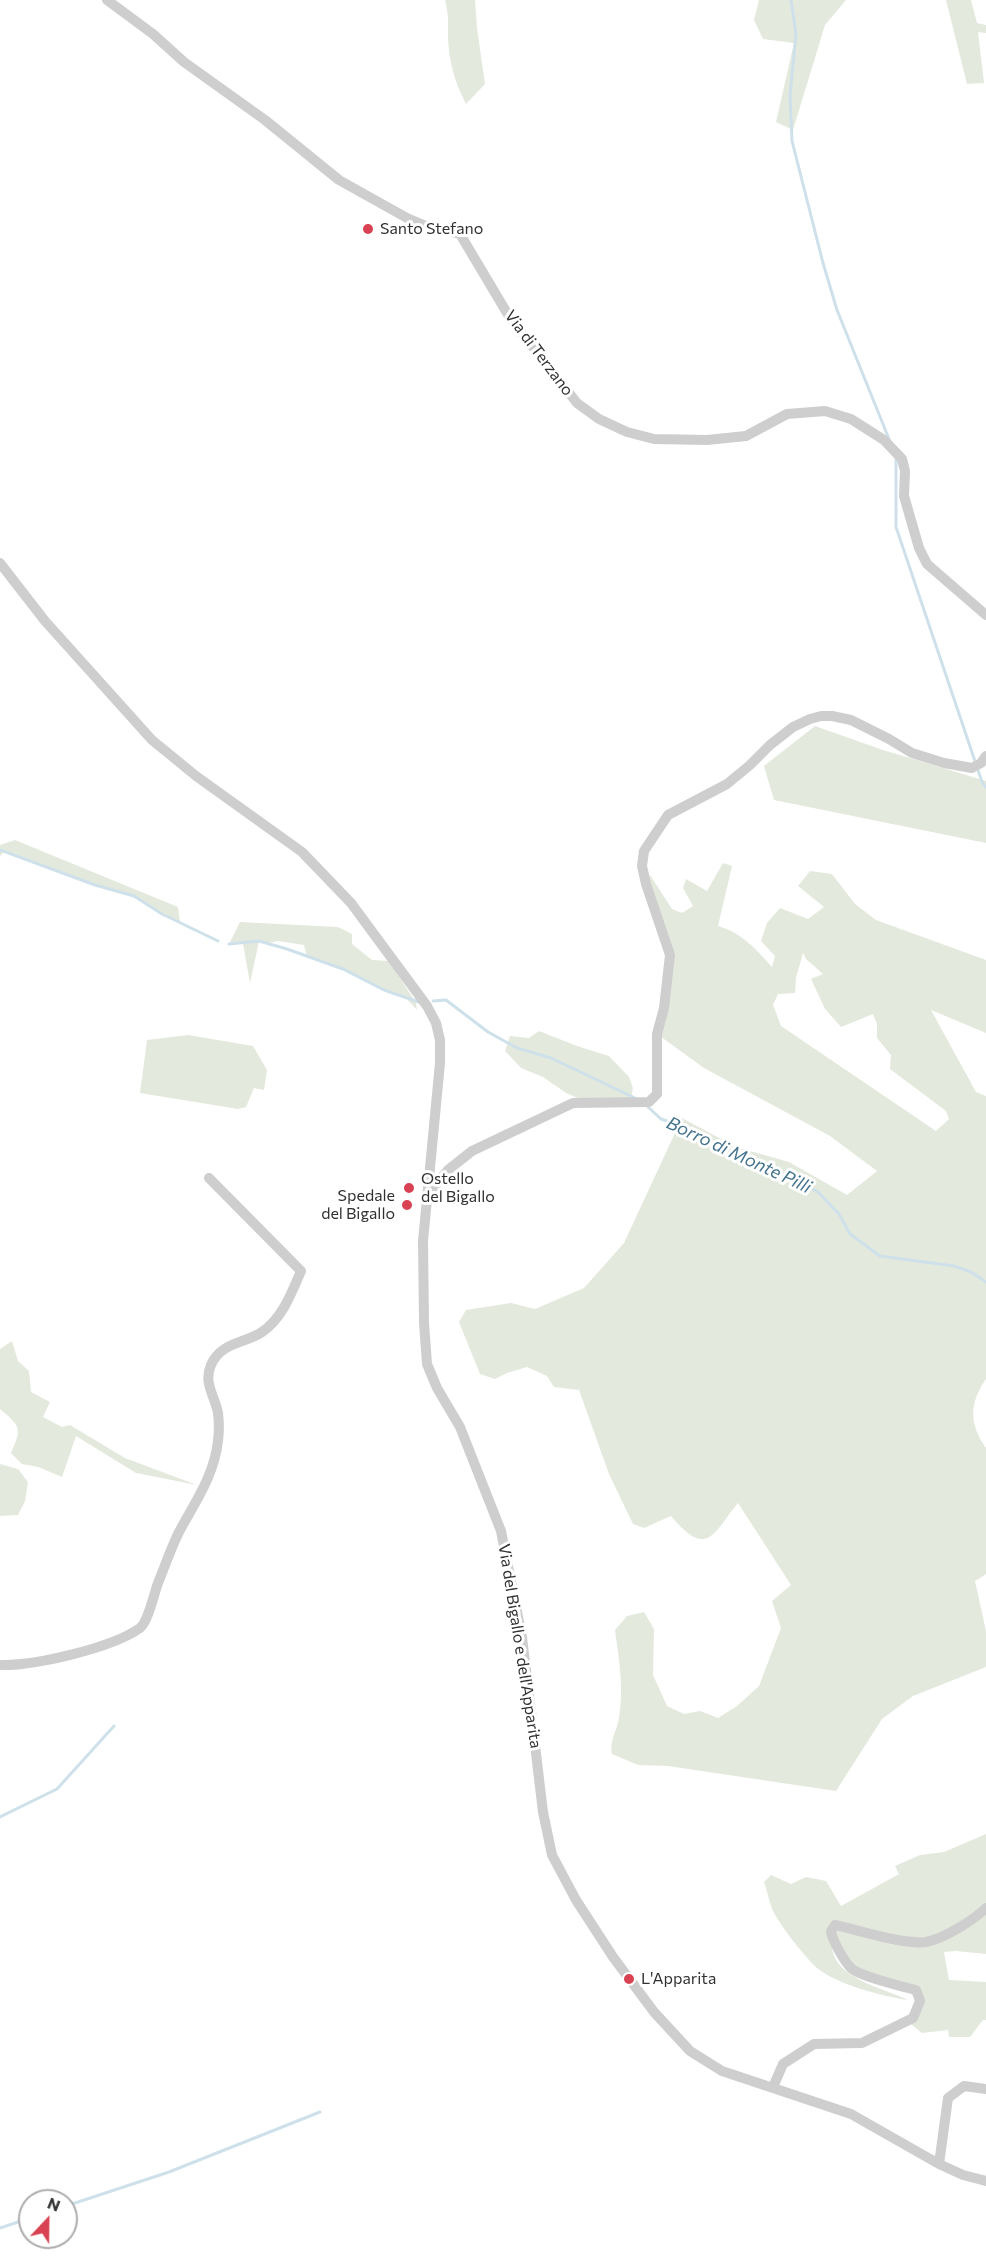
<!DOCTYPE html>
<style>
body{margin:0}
#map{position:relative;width:986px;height:2267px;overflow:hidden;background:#fff;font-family:Commissioner,sans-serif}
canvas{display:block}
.north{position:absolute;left:18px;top:2189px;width:60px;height:60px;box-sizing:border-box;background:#fff;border:2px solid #adadad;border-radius:50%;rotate:22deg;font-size:16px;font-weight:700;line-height:24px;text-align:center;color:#313131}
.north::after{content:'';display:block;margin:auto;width:21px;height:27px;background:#d94252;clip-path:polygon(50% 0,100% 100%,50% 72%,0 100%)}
</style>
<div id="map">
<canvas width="986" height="2267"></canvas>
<div class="north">N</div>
</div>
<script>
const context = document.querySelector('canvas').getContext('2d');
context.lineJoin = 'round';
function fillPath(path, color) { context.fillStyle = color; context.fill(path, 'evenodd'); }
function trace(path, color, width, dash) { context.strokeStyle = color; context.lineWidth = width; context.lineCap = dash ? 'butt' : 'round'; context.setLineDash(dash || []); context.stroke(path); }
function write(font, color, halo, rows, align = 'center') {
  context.font = font + ' Commissioner,sans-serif'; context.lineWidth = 6; context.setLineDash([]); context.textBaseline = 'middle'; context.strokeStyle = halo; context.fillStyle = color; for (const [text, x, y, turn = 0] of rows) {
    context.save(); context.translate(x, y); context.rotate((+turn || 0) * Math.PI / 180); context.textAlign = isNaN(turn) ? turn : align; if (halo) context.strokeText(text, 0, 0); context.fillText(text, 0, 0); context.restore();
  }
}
fillPath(new Path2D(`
 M445,0H475L477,28L485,84L466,104C455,83 449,62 448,38C448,21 449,17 445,0Z
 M759,0H846L825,25L793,130L776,122L794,43L763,39L754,20Z
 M946,0H971L977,23L986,25V33L978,32L984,83L967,84Z
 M815,726L883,750L986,781V843L774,800L764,766Z
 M15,840L178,907L180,922C163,915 148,902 131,896C89,881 46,869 5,851L0,856V845Z
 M723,863L732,866L718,926C742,933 756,949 772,967L775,956L761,941L767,923L780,908L808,919L824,907L798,886L810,871L832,874L855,904L876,920L986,960V1033L931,1010L976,1092L986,1096V1379C969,1404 969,1423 986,1448V1574L975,1581L986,1631V1667L913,1696L882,1719L836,1791L668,1766L638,1765L612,1754C609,1741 617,1731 619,1718C624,1689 619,1659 615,1630L627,1616L644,1612L654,1629L653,1675L667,1706L684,1714L700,1711L718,1718L737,1706L759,1686L781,1628L772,1601L791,1585L738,1503C713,1533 708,1560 671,1516L644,1528L633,1524L609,1474L579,1390L554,1387L547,1376L527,1367L507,1373L495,1379L480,1374L459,1322L466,1310L511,1303L535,1309L584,1288L624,1243L682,1118L736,1147L789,1162L847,1195L877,1171L830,1136L704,1068L657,1034L670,955L646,884L650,875L672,909L682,913L693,906L683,888L686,879L707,891ZM803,953L806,959L823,974L811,979L825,1009L841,1027L873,1014L877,1024V1038L891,1055L890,1069L946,1111L949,1119L936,1131L781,1026L773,1005L778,994L795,993L796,978Z
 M240,922L338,927L352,934V944L372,960L389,961L416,1003L417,1010L405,997L384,990L343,969L307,957L304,945L278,941L268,943L259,941L250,983L243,944H229Z
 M539,1031L577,1046L609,1056L629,1077L633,1088L630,1102H587L566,1093L543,1077L521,1068L505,1051L510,1036L529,1038Z
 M188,1035L253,1046L267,1070L264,1090L254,1088L246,1107L238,1109L140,1093L147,1040Z
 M12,1341L18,1361L29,1371L31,1392L50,1402L43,1417L62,1427L70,1425L125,1458L197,1485L136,1473L76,1436L62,1477L38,1467L22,1464L11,1453C22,1428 21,1427 0,1409V1349Z
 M0,1464L18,1469L28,1482L25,1501L18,1515L0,1516Z
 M986,1834V1954L956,1951L944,1952L949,1980L986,1982V2020H983L970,2037H949L948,2030L922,2033L907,2021L913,2018L916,1990L852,1969L832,1941C829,1978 882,1987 908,2000C882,1996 838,1985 817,1968C805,1957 778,1923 772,1909C769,1900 767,1891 764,1882L771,1875L791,1884L806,1877L826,1881L841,1906L899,1874L895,1866L920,1855L944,1852Z`), '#e4e9dd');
trace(new Path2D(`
 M791,0L796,34L790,95L792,141L823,263L837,310L889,439
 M896,456V527L982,782L986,787
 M0,850L95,885L134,896L162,914L218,941
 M229,944L259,941L287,949L343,969L384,990L419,1002
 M433,1001L446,1000L488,1032L517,1048L551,1058L635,1098
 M647,1106L661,1119L687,1128L742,1158L790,1177L818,1192L839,1214L850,1234L880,1256L954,1266L971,1272L986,1282
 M0,1817L57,1789L114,1726
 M66,2206L169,2172L320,2112
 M0,2228L30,2218`), '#cee1eb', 3);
trace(new Path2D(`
 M107,0L153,34L184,62L265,120L339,180L407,218L426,226L460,234L510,318L577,403L599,419L627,432L654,439L707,440L746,436L787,414L825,411L851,419L884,440L902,459L905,471L904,496L919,548L927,564L986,615
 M0,563L45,621L152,740L196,776L302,852L351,903L427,1006L436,1023L440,1040V1063L423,1241L424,1323L427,1364L437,1388L460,1427L501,1531L522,1637L543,1812L552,1855L576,1900L613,1957L654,2012L690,2051L722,2071L851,2114L939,2164L963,2175L986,2181
 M426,1197L448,1170L472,1151L573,1103L649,1102L657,1094V1034L664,1008L670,955L646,884L642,866L644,851L668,815L727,784L750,765L770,745L793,727L810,719L821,716H832L851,720L889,739L912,753L944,763L972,768L981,763L986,756
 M0,1665C34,1666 112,1648 140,1628C148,1622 154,1594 158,1583C165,1566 171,1548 179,1532C195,1502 214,1476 218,1441C219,1433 219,1421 218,1413C215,1396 203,1383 211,1365C221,1342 244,1344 262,1332C282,1319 292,1292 301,1271L209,1178
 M773,2087L783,2064L814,2044L862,2043L913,2018L920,2001L916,1990C903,1987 861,1976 852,1969C845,1963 832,1940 831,1931L835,1925C859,1930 903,1945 926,1942C943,1939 974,1920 986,1908
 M939,2164L948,2098L964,2086L986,2089`), '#cecece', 10);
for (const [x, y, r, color] of [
 [368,229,6,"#d94252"],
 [409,1188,6,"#d94252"],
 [407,1205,6,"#d94252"],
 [629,1979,6,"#d94252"]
]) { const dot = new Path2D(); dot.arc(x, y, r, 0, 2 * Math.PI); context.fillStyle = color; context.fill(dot); trace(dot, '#fff', 2); }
write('16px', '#313131', '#fff', [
 ["Santo Stefano",380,229],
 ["Ostello",421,1179],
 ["del Bigallo",421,1197],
 ["Spedale",395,1196,"right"],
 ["del Bigallo",395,1214,"right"],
 ["L'Apparita",641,1979]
], 'left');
write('16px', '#313131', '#fff', [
 ["Via di Terzano",539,353,53],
 ["Via del Bigallo e dell'Apparita",520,1646,81]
]);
write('italic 18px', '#44748e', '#fff', [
 ["Borro di Monte Pilli",739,1155,25]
]);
</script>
